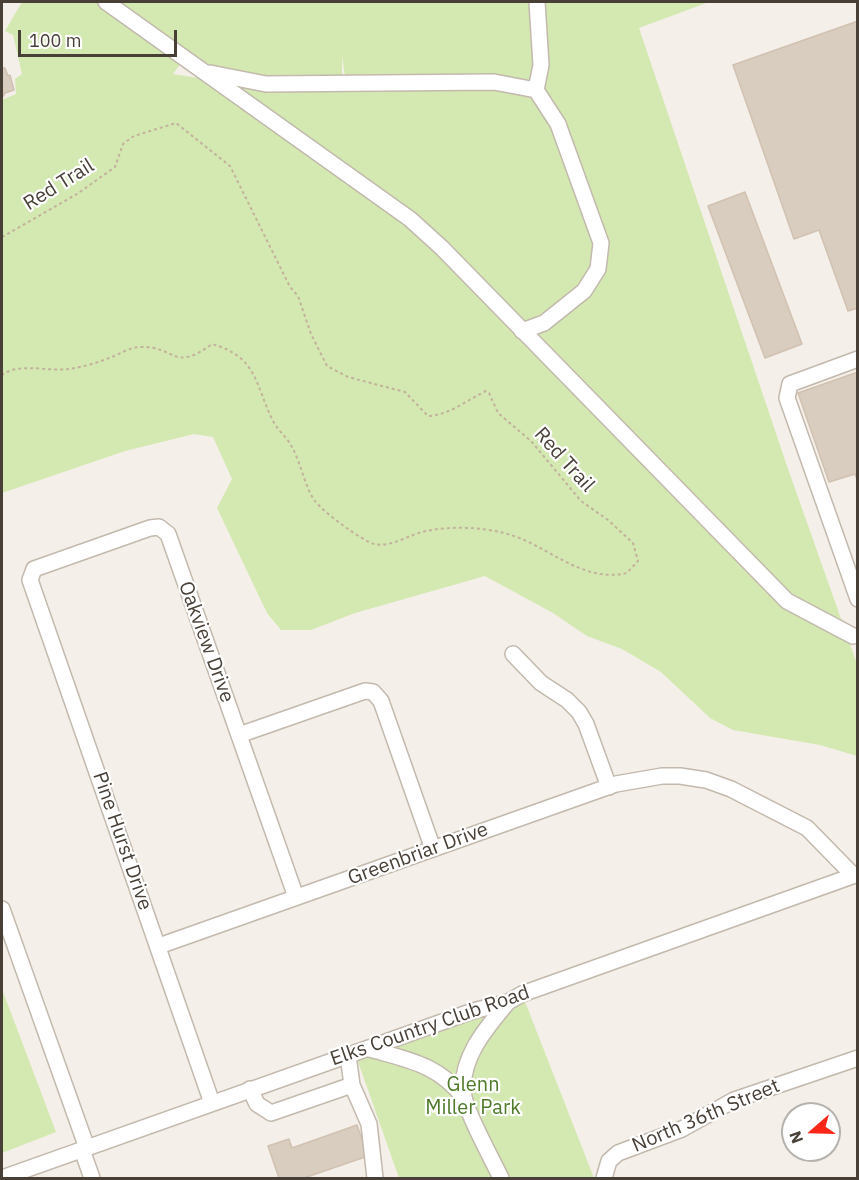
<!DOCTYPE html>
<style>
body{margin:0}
#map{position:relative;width:859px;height:1180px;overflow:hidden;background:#f4efe8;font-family:"IBM Plex Sans",sans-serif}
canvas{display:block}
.frame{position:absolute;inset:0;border:3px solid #484037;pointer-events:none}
.north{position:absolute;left:781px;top:1102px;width:60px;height:60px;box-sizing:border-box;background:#fff;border:2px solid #b6b3af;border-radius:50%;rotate:250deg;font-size:16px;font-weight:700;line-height:24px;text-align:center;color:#484037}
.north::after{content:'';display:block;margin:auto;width:21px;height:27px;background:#fb2718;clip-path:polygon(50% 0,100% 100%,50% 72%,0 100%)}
.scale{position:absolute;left:18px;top:30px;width:159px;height:27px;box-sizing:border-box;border:3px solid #484037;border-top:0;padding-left:8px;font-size:18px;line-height:21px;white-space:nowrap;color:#484037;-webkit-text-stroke:4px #fff;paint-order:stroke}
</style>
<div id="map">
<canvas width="859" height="1180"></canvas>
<div class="frame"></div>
<div class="north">N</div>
<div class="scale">100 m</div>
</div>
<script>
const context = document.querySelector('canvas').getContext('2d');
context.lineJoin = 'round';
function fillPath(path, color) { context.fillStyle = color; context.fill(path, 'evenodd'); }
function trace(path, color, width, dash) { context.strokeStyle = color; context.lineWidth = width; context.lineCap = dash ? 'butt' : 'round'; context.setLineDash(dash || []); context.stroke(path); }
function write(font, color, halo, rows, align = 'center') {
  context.font = font + ' "IBM Plex Sans",sans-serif'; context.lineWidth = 4.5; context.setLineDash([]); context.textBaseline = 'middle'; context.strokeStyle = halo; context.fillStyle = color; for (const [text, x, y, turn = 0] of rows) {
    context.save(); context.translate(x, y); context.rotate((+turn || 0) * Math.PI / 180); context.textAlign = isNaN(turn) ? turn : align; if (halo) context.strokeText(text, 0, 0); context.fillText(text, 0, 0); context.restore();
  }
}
fillPath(new Path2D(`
 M22,2H709L639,28L787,466L857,664V756L820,745L733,730L710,718L661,672L622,649L587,636L553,613L485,576L355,613L311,630H281L267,613L217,508L232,479L213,437L194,434L125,451L2,493V100L16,94L15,79L22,74L13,35L5,31ZM187,55C241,81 284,79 342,79V56L347,90L240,85L173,74Z
 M2,989L56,1132L2,1153Z
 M522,994L594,1178H399L355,1053Z`), '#d4e9b1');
const building = new Path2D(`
 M858,21V308L848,311L819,230L794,239L733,65Z
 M2,68H5L8,76L10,75L14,90L5,93L2,98Z
 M745,192L802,344L765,358L708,206Z
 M858,372V482L855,474L829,482L798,393Z
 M357,1125L368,1156L304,1178H279L268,1146L289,1139L292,1148Z`);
fillPath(building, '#d9cdc0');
trace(building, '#d1c1b0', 1.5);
const minor = new Path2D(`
 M106,2L410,219L442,248L787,601L853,636
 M210,73L266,84L494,82L536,90
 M522,331L544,323L584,291L598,269L601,243L558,124L536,90L541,65L537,2
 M858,359L790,384L787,398L858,599
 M513,654L541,683L567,700L579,712L586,724L609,787
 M239,735L365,691L373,692L381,701L433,849
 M2,909L87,1148
 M159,946L616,784L662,776H680L706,780L731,789L807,828L853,875
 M370,1049C409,1060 439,1065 464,1098
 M348,1055L352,1085L369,1124L375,1178
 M250,1089L257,1104L271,1113L352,1085
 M212,1103L30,580L34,569L150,528L159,527L168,534L296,897
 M82,1150L92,1178
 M2,1178L473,1011L508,1002L522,994L858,874
 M501,1178C492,1159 468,1116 464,1097C458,1060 486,1028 508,1002
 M604,1178L609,1161L618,1153L682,1129L734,1100L858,1058`);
trace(minor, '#c3b9ad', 18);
trace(new Path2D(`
 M2,237L77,194L115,167L123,144L134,136L176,123L230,166L290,287L298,296L311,334L327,366L348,377L405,392L428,416C450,415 467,400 486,391L489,393L498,413L531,441L581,501L608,520L633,543L638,561L627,573C581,584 546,543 504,533C480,527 450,526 426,531C410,534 391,548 374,544C361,540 323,512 315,501C305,488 301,463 292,447C287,437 278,431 273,421C255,385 258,357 212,344C172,373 177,346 140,347C129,347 119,355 109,358C97,363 82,367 69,369C47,372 20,362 2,375`), '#c2b19c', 2, [3, 3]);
trace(minor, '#fff', 15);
write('20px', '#484037', '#fff', [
 ["Red Trail",59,185,-32],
 ["Red Trail",564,460,48],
 ["Oakview Drive",206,642,70],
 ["Pine Hurst Drive",122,841,71],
 ["Greenbriar Drive",418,854,-20],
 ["Elks Country Club Road",430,1026,-19],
 ["North 36th Street",706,1116,-23]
]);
write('20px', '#4e7a29', '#fff', [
 ["Glenn",473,1085],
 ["Miller Park",473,1108]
]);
</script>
